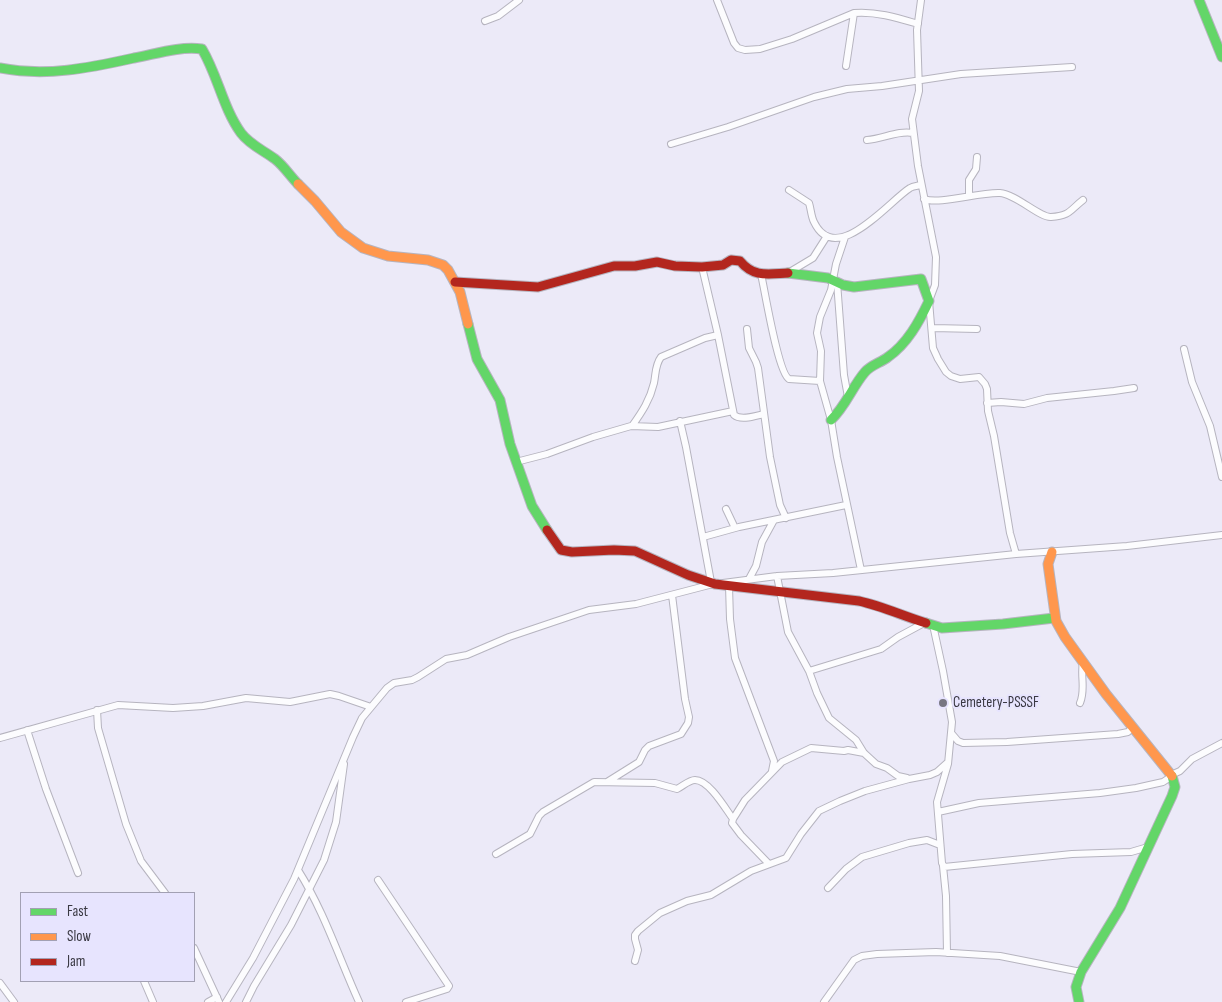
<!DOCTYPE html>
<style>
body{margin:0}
#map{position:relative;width:1222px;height:1002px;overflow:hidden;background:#eceaf8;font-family:"Sofia Sans Condensed",sans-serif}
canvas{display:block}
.legend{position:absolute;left:20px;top:892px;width:175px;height:90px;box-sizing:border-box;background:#e7e4fe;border:1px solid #a2a0b3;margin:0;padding:6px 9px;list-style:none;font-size:15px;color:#3a3943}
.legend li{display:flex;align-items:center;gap:10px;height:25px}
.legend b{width:25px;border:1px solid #a2a0b3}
</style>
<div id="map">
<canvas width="1222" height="1002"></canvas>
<ul class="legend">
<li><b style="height:6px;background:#63d668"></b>Fast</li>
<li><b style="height:6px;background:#ff974d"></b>Slow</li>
<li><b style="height:6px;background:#b3261e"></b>Jam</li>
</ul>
</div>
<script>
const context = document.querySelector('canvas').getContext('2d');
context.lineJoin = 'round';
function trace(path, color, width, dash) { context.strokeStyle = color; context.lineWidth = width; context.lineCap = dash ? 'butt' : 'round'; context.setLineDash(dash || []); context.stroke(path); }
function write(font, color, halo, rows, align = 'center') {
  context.font = font + ' "Sofia Sans Condensed",sans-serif'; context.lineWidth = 4; context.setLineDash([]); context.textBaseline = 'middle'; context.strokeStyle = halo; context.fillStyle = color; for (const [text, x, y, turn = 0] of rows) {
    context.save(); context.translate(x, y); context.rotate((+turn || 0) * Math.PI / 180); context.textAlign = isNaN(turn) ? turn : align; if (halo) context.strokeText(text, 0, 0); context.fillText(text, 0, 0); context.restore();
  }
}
const street = new Path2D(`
 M717,0L734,43L738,48L745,50L760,49L792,39L854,13C876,11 898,18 918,24
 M921,0L917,30L919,91L912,119L918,166L936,257L935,285L929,301L933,348L938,359L946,372L951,376L960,379L979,377L985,384L987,389L988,411L994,436L1010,533L1016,554
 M485,21L498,16L519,0
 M846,66L854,13
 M867,140C883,139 898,130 913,133
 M671,144L728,127L814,97L847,89L882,86L961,74L1072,67
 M789,190L809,203C811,209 811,216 814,222C836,268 889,201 910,188C913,186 917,186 921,185
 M969,195V180L976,169L977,157
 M924,199C939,205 979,192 1000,193C1016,194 1040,218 1051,217C1070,216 1070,210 1083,200
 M845,237L836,264L831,290L820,317L817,333L821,351L820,381L831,420L837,457L861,570
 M702,267L718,335L734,415C741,421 755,416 764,414
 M788,273L813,258L827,236
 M761,274C765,291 778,373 789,379L820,381
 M837,282L844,375L848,397
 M933,328L977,329
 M747,329L749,348L756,362L758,368L770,457L780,505L786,518
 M1184,349L1192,382L1210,426L1222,477
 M987,403L1001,402L1024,404L1047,398L1114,391L1134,388
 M680,421L686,447L711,582
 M632,426C642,412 650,400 654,383C656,373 655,365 661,357L705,338L718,335
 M516,462L547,454L593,437L631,426L658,427L733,411
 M726,509L735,528
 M703,537L739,527L846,505
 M777,576L788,632L809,671L817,693L829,718L856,740L864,753L876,764L887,768L898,776L907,778
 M749,579L756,566L762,542L774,520
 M723,583L777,576L833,573L1016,554L1127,546L1222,535
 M729,586L730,619L735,658L774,761L772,771
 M933,625L943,671L952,722L948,764L937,802L942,863L944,867L1072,854L1131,852L1148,847
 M809,671L881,649L898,637L924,623
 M1080,703C1086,689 1080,676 1083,662
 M97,710L98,728L126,824L141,861L165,893
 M27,730L46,789L78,873
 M952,734L958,741L963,743L1007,742L1118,734L1128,732L1132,728
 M0,738L118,705L173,708L203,706L246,698L290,702L330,694L339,696L371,707
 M1171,775L1180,771L1192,759L1222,743
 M607,782L639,762L645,750L649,746L681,734L688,723L689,717L685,699L672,595
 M938,812L979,803L1100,793L1136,788L1163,782L1172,776
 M496,854L530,834L539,816L543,812L594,782L655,783L677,789C683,786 689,780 695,780C709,780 725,808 733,819
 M769,864L741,835L732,823L733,819L745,800L782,762L811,748L844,751L848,750L864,753
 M943,866L946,896L947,953
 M298,870C324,911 339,958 359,1002
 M378,880L449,986L447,989L406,1002
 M828,888L846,869L862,857L909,843L927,840L940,845
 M194,948L219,1002
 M635,961L638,950L635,939V935L638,931L660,913L687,901L711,895L751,871L786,858L801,834L819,811L840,801L865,791L909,779L930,775L937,772L947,763
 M144,981L153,1002
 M0,983L14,1002
 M208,1002L217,997
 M226,1002L253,958L294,879L353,737L362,718L387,688L394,683L412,680L418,677L446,659L467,655L509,637L589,610L636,604L713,584
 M246,1002L254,986L291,925L324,860L336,822L344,764
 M824,1002L854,960L862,956L877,954L936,952L1000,956L1081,972`);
const fast = new Path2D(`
 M1199,0L1222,57
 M0,68C46,77 89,68 134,58C156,54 179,46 202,49C218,76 223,108 241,133C250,145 263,150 275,159C284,166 290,176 298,184
 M788,273L828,278L843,285L854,287L921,279L929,301C919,322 907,344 888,357C880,363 871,365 865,372C852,387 846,406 831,420
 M468,324L477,359L500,400L510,444L532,506L547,530
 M926,623L942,628L1003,624L1054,618
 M1079,1002L1076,987L1081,972L1120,908L1172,796L1175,787L1172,776`);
const slow = new Path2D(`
 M298,184L315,201L341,232L363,248L388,256L428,260L443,265L448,270L460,292L468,324
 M1052,552L1048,564L1056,621L1065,637L1106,694L1172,776`);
const jam = new Path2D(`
 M455,282L538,287L614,266H635L657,262L675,266L702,267L723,265L731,260L740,261C754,278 768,274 788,273
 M547,530L561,550L572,552L614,550L635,551L688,575L715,584L859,601C882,606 903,616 926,623`);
trace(street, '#b6b4bf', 8);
trace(fast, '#b6b4bf', 11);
trace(slow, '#b6b4bf', 11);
trace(jam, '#b6b4bf', 11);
trace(street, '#fcfcfe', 6);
trace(fast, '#63d668', 9);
trace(slow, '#ff974d', 9);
trace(jam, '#b3261e', 9);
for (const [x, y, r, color] of [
 [943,703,5,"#787782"]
]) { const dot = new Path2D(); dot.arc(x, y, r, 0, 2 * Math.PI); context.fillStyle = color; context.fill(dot); trace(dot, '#e7e4fe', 2); }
write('15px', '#3a3943', '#e7e4fe', [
 ["Cemetery-PSSSF",953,703]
], 'left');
</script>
